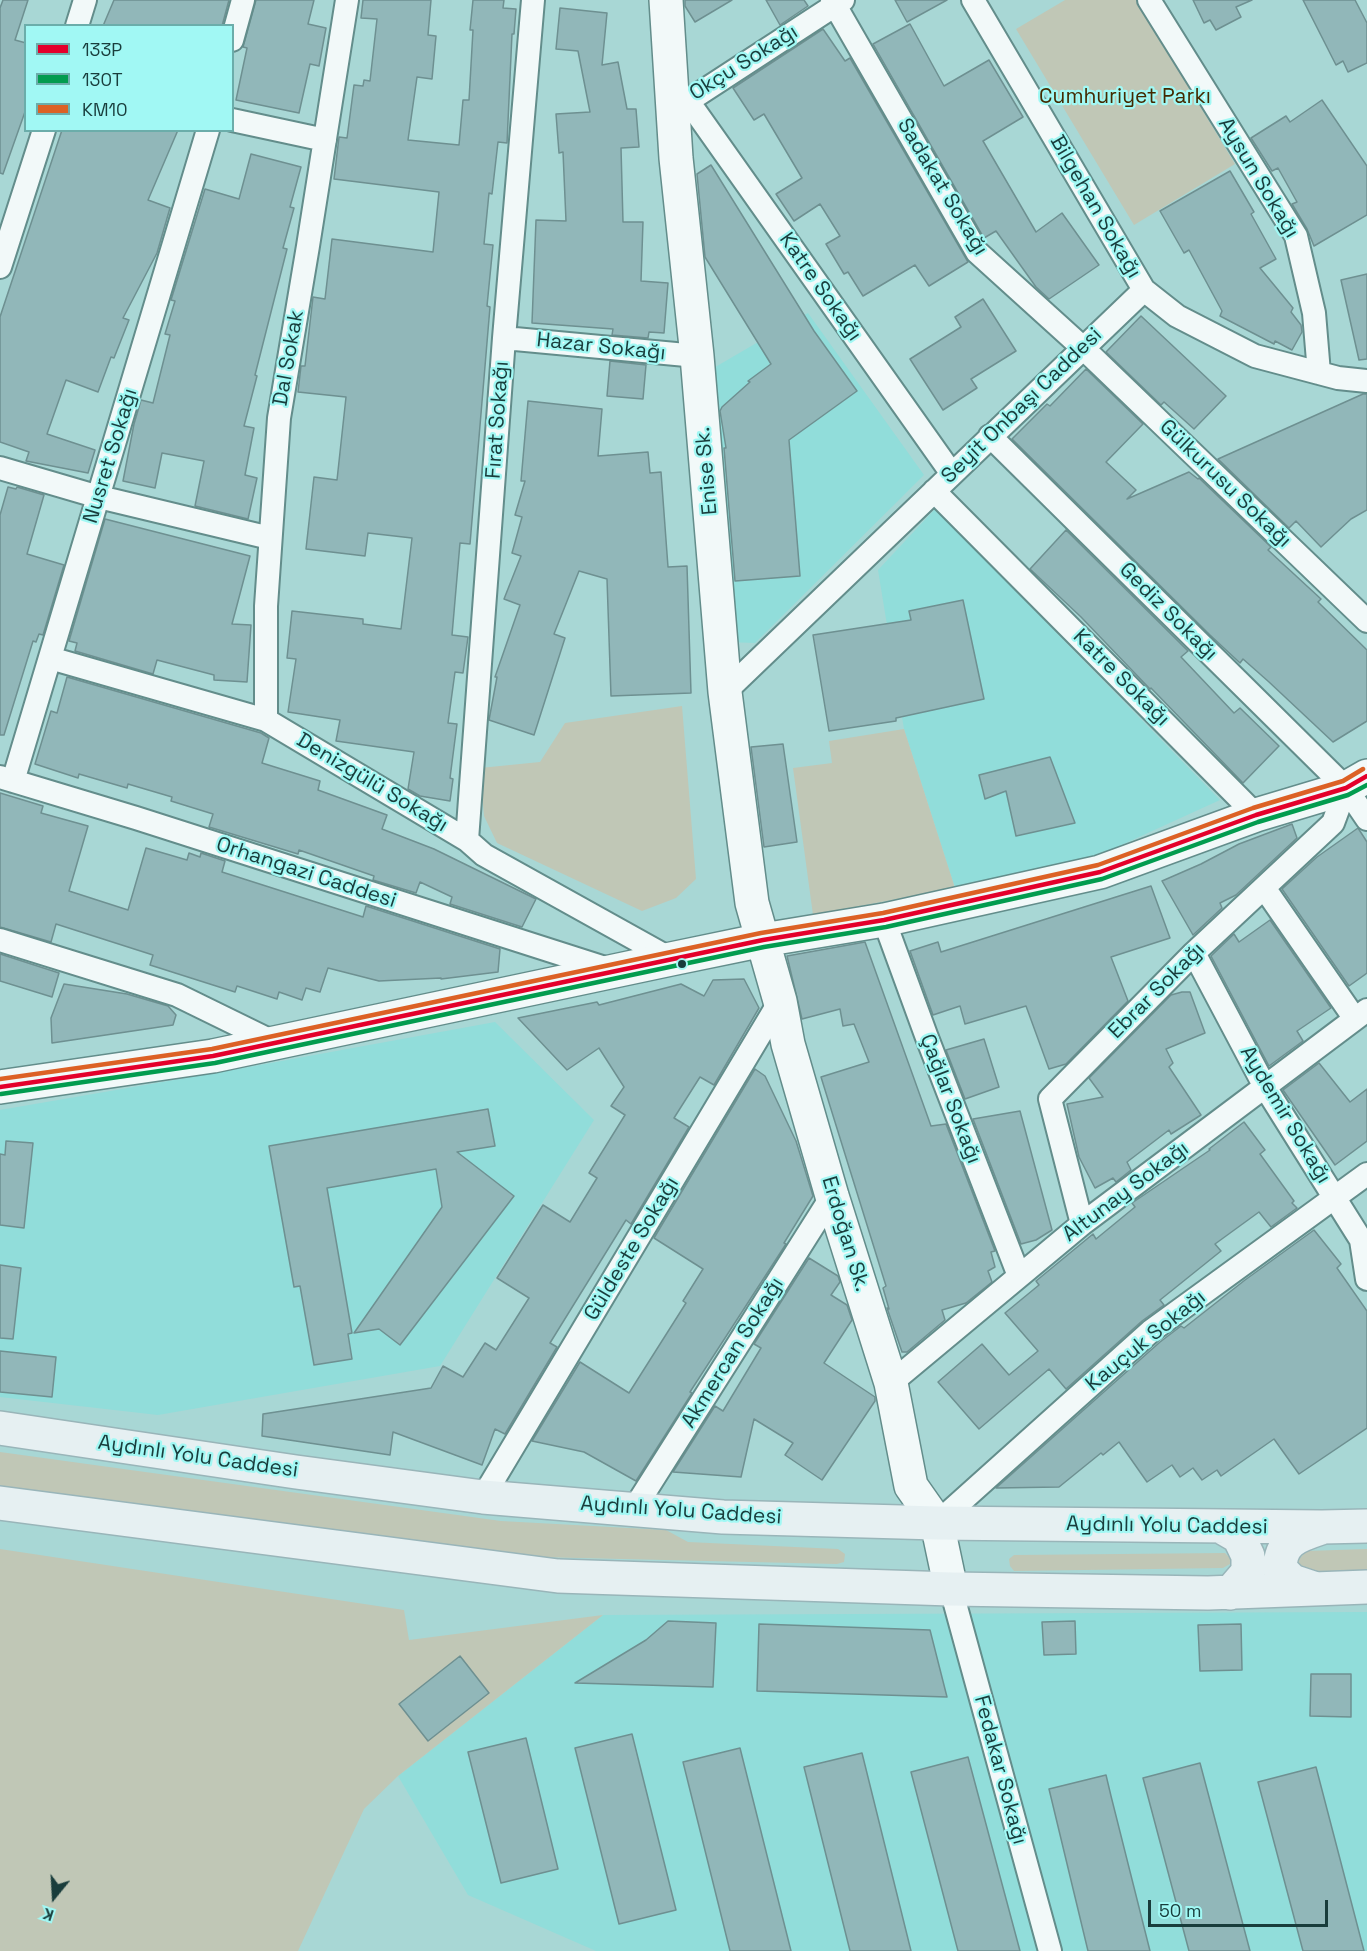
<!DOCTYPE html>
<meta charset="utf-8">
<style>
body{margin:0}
#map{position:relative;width:1367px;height:1951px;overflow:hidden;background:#a8d7d5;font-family:"Space Grotesk",sans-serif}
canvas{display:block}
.legend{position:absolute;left:24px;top:24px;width:210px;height:108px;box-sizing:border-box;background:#a1f8f4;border:2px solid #6badaa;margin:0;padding:8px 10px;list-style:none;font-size:18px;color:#193d3c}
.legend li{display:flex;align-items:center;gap:12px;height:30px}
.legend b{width:30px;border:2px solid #6badaa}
.north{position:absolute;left:24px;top:1867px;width:60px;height:60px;-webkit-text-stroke:4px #a1f8f4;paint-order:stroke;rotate:198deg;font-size:16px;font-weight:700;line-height:24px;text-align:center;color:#193d3c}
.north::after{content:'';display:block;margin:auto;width:21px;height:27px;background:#193d3c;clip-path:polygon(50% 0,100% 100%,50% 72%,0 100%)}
.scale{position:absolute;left:1148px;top:1900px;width:180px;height:27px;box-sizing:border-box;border:3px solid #193d3c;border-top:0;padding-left:8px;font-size:18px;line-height:21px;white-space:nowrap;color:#193d3c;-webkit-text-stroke:4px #a1f8f4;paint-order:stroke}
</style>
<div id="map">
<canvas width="1367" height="1951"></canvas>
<ul class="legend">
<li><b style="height:8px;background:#e4002b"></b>133P</li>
<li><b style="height:8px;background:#029c4f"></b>130T</li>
<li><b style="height:8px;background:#dc6125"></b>KM10</li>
</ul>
<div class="north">K</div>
<div class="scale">50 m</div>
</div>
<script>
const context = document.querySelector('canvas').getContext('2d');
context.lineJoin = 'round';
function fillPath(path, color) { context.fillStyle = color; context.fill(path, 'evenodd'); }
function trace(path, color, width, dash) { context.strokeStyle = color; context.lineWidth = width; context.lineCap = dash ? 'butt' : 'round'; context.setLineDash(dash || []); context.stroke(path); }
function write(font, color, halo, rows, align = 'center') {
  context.font = font + ' "Space Grotesk",sans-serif'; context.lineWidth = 4.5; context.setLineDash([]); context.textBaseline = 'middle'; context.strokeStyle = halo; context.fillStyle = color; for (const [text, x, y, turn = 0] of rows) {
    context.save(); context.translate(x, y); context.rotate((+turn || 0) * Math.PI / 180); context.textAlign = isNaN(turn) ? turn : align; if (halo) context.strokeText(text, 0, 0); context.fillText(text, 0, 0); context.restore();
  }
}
fillPath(new Path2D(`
 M808,313L924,475L755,643L727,642L705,373Z
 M935,509L1220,800L1093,858L955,888L904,729L878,570Z
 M495,1022L594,1120L440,1366L158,1415L0,1397V1110L238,1069Z
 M1367,1612V1951H596L468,1895L398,1776L603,1615Z`), '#91ddda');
fillPath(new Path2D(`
 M1065,0H1136L1235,164L1134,225L1016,29Z
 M682,706L696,879L676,898L642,911L497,843L484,816L480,768L540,762L565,723Z
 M904,729L955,888L813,915L793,768L832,763L829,741Z
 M0,1452L501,1521L666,1530L688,1542L838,1549L845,1554L844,1562L837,1564L535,1557L0,1488Z
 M0,1549L404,1610L409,1640L603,1615L398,1776L364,1809L298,1951H0Z
 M1367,1549V1580L1298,1576L1297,1562L1306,1551Z
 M1225,1553L1231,1559L1230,1564L1223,1568L1014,1571L1010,1566L1009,1559L1014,1555Z`), '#c0c7b6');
const building = new Path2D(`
 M3,0H28L15,40L26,43V109L3,174L0,173V8Z
 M114,0H229L222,26H103Z
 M256,0H314L308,24L326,28L319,66L310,64L299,113L236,100L247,48L243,47Z
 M363,0H431L428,35L436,36L432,79L417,77L408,140L459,145L463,100H469L473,30H470L473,0H504L503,8L516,9L514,34H512L507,143L498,142L492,194L489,193L484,244L493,245L487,306L490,307L470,544L460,543L452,635L468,637L463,673L455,672L448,723L457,724L450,778L453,779L450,801L420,796L408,789L414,752L336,741L340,720L288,712L296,659L287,658L292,611L363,619V624L401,629L412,538L368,533L365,556L306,549L314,477L337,480L346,397L298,392L301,366H305L313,297L325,299L332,239L433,252L439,192L334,179L339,137L347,138L354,85L363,86L364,80L370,81L377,19L361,18Z
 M685,0H732L695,22L685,6Z
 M766,0H804L808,6L780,25Z
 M895,0H947L907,22Z
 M1193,0H1252L1236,7L1241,17L1216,30L1210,20L1204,23Z
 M1303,0H1355L1367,23V63L1348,72L1343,61L1336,65Z
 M560,8L607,13L602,65L618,62L627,109H636L639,147L621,148L623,222H643L641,281L668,283L664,333L649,332L648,338L612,335L613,329L532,323L536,220L566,221L563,152L559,153L556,114L590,112L578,51L556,49Z
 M910,24L944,86L989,60L1023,117L983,141L1036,232L1062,213L1099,265L1049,299L1036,287L996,231L984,238L873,44Z
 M823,29L845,61L850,58L968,262L929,286L915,265L863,296L848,272L844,274L826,244L840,236L820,204L794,221L776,194L802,178L764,114L754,120L733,88Z
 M1322,100L1367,166V215L1314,246L1307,229L1292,204L1297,202L1278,168L1272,171L1251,138L1286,116L1290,122Z
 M62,130H178L148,200L170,208L157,253L123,318L129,320L114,358L111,357L98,392L66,380L47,434L95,450L88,473L26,461L29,452L0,442V317Z
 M251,154L301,167L290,207L294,208L283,248L287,249L255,375L257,376L244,426L254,428L245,475L257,478L248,519L195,506L204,461L162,453L155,488L123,481L134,424L141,400L153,403L170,335L165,334L175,301L171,300L205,189L239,199Z
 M711,165L814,331L857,391L789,440L800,576L735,581L724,448H726L720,411L722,407L750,382L748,381L771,364L705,257L697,174Z
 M1230,171L1254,212L1251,214L1276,259L1260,268L1293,308L1291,312L1301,325L1302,332L1292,350L1275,341L1274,344L1220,316L1222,311L1189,250L1184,253L1160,211Z
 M1367,274V359L1359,360L1341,280Z
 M983,299L1016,351L971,379L977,388L943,410L910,359L961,327L955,317Z
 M1141,316L1226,396L1194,429L1164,402L1161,405L1106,352Z
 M610,361L646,365L643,399L607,396Z
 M1086,369L1143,424L1106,462L1136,490L1127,499L1189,472L1198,479L1199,478L1271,547L1268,550L1321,599L1318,602L1367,650V721L1333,742L1269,682L1243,659L1240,663L1210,635L1012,439L1047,404L1050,406Z
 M1363,394H1367V510L1351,519L1321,547L1296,521L1289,528L1218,459Z
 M528,401L602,409L598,456L648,452L650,473L661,472L668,567L687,566L691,693L611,696L607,579L579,571L554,634L565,638L534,735L489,720L497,677H495L520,605L504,599L521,556L512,553L522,517L515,515L525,481H521Z
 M8,487L16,489L17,487L44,495L27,554L64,565L43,635L39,634L36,642L33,641L4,735H0V515Z
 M105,519L250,556L232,624L251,625L247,682L214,680V675L157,660L153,674L75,651L77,643L69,641Z
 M1066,530L1188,651L1181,657L1234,713L1240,708L1279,746L1243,783L1151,688L1150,689L1081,617L1030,569Z
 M963,600L984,699L896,718V721L829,731L813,635L911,620L909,611Z
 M67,677L261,733L269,738L262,763L320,781L318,790L387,815L382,829L434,849L536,899L522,927L450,904L452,897L420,882L416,893L373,880L374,876L299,850L298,854L209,827L213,814L171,801L172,797L128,784L127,788L79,774L78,778L35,764L51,711L57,713Z
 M783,744L797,842L764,847L751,747Z
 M1050,757L1075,823L1016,836L1006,791L985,799L979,775Z
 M0,793L43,806L41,813L88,826L69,891L128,910L146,848L187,860L189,853L200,857L201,853L225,861L222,872L363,917L366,906L500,949L498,972L441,979V978L379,981L328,968L320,992L306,988L302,1000L279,992L277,999L237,986L235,992L150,965L153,955L56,924L51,942L0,927Z
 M1292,824L1297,838L1236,895L1220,903L1222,908L1193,935L1162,881L1201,864L1239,844Z
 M1358,828L1367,842V973L1349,986L1282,889L1317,857Z
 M1151,886L1170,938L1111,957L1128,1001L1066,1064L1049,1069L1026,1006L965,1024L960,1006L933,1015L910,951L938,942L941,952Z
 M1270,920L1331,1008L1297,1031L1303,1041L1269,1066L1211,956L1234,934L1239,942Z
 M865,942L931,1126L946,1124L995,1251L991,1252L995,1267L988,1271L992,1282L966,1303L942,1310L945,1320L907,1352H902L887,1308L889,1309L883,1288L886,1286L821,1077L869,1062L854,1024L843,1026L840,1009L802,1019L787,956Z
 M0,954L59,973L52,997L0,981Z
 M744,979L759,1008L714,1085L700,1077L674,1118L689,1127L631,1224L626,1220L550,1343L557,1347L505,1434L495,1429L482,1465L393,1432L390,1455L262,1436L263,1414L431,1388L443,1366L463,1377L485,1343L496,1350L529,1298L497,1278L543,1205L570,1222L597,1178L589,1173L625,1115L611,1106L624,1087L599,1048L567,1070L518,1018L597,1002L599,1005L681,984L704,996L713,980Z
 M64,984L127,994L168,1006L176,1015L173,1025L52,1043L51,1018Z
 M1182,992H1190L1205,1033L1166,1049L1173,1063L1169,1067L1201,1115L1171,1134L1169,1130L1127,1162L1131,1170L1116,1182L1113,1178L1095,1188L1079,1157L1067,1104L1103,1097L1089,1078L1171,995Z
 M984,1039L999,1087L965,1099L946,1050Z
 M1319,1063L1350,1102L1367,1089V1141L1335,1165L1283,1090Z
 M755,1069L765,1076L796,1141L813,1196L784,1243L786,1244L690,1392L692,1393L636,1481L584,1452L532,1441L580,1362L629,1393L686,1303L683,1301L703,1269L654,1238Z
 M488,1109L495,1146L457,1152L514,1196L400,1345L379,1329L354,1333L442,1207L436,1169L327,1188L352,1333L348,1334L352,1359L314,1365L300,1286L294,1287L269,1146Z
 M1020,1111L1052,1230L1036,1240L1021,1244L973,1119Z
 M1244,1122L1265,1150L1260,1154L1294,1201L1292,1203L1297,1208L1271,1227L1259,1212L1215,1244L1221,1251L1160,1300L1164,1305L1142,1321L1066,1389L1049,1369L979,1429L938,1382L982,1344L1009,1375L1038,1351L1005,1313L1039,1285L1036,1281L1093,1234L1096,1239L1135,1207L1132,1203L1210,1150L1209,1149Z
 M6,1141L33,1143L24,1228L0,1225V1154L5,1155Z
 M1314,1230L1341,1264L1337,1268L1367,1311V1428L1299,1474L1274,1439L1221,1476L1217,1470L1202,1480L1193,1468L1180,1477L1172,1465L1147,1482L1119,1442L1103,1455L1101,1453L1059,1487L996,1488L1160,1342L1181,1326L1184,1328L1245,1280Z
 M809,1258L838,1276L840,1282L831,1295L847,1305L852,1320L824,1363L875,1397V1401L822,1480L785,1455L793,1443L754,1419L741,1477L673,1472L715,1406L723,1411L761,1348L754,1344Z
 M0,1265L21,1268L13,1339L0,1338Z
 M0,1351L56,1357L52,1397L0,1392Z
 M668,1621L716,1623L713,1687L575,1683L646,1640Z
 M1075,1621L1076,1654L1044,1655L1042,1622Z
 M759,1624L930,1630L947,1697L757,1691Z
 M1241,1624L1242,1670L1200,1671L1198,1625Z
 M460,1656L489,1693L428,1741L399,1704Z
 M1311,1674H1351V1717L1310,1716Z
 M632,1734L676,1910L619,1924L575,1748Z
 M526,1738L558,1869L501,1883L468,1752Z
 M740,1748L791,1951H730L683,1762Z
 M862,1753L911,1951H850L804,1767Z
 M968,1757L1020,1951H958L911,1772Z
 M1200,1763L1250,1951H1189L1143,1778Z
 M1316,1767L1364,1951H1303L1258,1782Z
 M1106,1775L1111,1796L1150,1951H1088L1049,1789Z`);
fillPath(building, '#91b7b9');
trace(building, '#6e9091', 1.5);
const street = new Path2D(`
 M832,0L977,252L1083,348L1367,621
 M973,0L1144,290
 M1149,0L1296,236L1314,313L1319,373
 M77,26L85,0
 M232,40L243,0
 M674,101H688L843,0
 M688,101L952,474
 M232,120L325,140
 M0,267L44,130
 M504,338L697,356
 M990,436L1346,788L1367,819
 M0,468L99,497L270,538
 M934,491L1256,815
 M50,658L266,720L467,840L484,855L671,959
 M725,692L1144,290L1177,316L1255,356L1338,378L1367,381
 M266,720V606L279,418L308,246L347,0
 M0,777L136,818L611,970
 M13,781L208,130
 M467,840L504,338L533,0
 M1265,889L1355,1019
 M884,920L926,1035L1019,1276
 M0,940L177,995L273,1042
 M1194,953L1265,1087L1361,1240L1367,1279
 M1082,1224L1050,1099L1194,953L1333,823L1346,788
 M891,1383L1082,1224L1367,1010
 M483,1497L780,1001
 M634,1509L832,1196
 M937,1523L1151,1331L1367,1174
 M951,1589L1050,1951`);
const secondary = new Path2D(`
 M666,0L676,158L697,356L725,692L752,903L780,1001L788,1044L832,1196L891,1383L911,1486L937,1523L951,1589
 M0,1087L213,1056L671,959L763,940L884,920L1100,872L1256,815L1346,788L1367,776`);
const primary = new Path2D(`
 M0,1428L296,1472L483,1497L723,1517L937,1523L1322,1527L1367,1526
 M0,1503L558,1576L951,1589L1208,1593L1367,1587
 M1220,1526L1239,1537L1248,1556V1572L1230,1593
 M1316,1589L1292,1581L1280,1569C1280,1541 1297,1536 1321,1528`);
trace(street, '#638d8b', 26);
trace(secondary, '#638d8b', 36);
trace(primary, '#99b5b9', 36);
trace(street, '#f2f9f9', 22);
trace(secondary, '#f2f9f9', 33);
trace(primary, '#e6f0f2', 33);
trace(new Path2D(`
 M0,1087L213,1056L763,940L884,920L1100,872L1256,815L1346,788L1367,776`), '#e4002b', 4.5);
trace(new Path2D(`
 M1,1094L215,1063L764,947L886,927L1102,879L1258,822L1348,795L1367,785`), '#029c4f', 4.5);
trace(new Path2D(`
 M0,1079L212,1049L761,933L883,913L1098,865L1253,808L1343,781L1363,769`), '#dc6125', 4.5);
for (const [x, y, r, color] of [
 [682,964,5,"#193d3c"]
]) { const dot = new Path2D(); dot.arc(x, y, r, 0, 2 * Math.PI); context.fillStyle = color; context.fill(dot); trace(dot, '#a1f8f4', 2); }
write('21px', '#193d3c', '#a1f8f4', [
 ["Okçu Sokağı",744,63,-32],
 ["Aysun Sokağı",1258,178,59],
 ["Sadakat Sokağı",942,187,59],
 ["Bilgehan Sokağı",1095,207,60],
 ["Katre Sokağı",820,287,55],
 ["Hazar Sokağı",601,347,6],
 ["Dal Sokak",289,358,-80],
 ["Seyit Onbaşı Caddesi",1022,406,-44],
 ["Fırat Sokağı",498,420,-86],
 ["Nusret Sokağı",111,456,-73],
 ["Enise Sk.",707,471,-95],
 ["Gülkurusu Sokağı",1225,484,44],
 ["Gediz Sokağı",1168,612,45],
 ["Katre Sokağı",1121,678,45],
 ["Denizgülü Sokağı",372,783,31],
 ["Orhangazi Caddesi",306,873,18],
 ["Ebrar Sokağı",1157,991,-45],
 ["Çağlar Sokağı",950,1099,69],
 ["Aydemir Sokağı",1285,1115,59],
 ["Altunay Sokağı",1126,1192,-37],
 ["Erdoğan Sk.",845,1234,73],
 ["Güldeste Sokağı",632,1249,-59],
 ["Kauçuk Sokağı",1146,1341,-39],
 ["Akmercan Sokağı",733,1353,-58],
 ["Aydınlı Yolu Caddesi",198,1457,8],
 ["Aydınlı Yolu Caddesi",681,1511,4],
 ["Aydınlı Yolu Caddesi",1167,1526,1],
 ["Fedakar Sokağı",1000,1770,75]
]);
write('21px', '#442900', '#a1f8f4', [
 ["Cumhuriyet Parkı",1125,97]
]);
</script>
